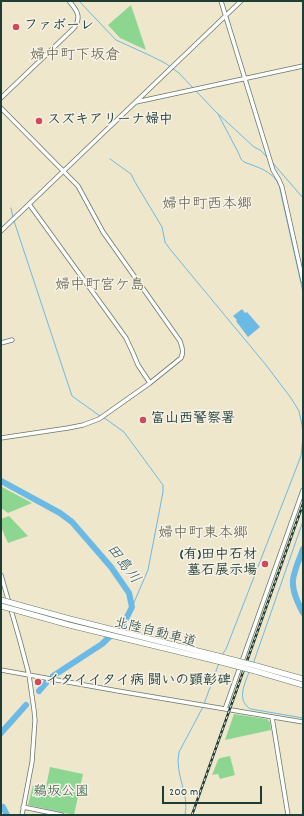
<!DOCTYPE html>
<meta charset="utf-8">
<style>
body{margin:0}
#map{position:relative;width:304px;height:816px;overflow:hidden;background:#efe7cc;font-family:Dekko,sans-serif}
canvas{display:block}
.frame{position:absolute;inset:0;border:2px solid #1f3d34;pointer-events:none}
.scale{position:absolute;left:162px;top:786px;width:100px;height:18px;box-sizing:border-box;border:2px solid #1f3d34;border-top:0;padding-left:5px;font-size:12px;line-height:14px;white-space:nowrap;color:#1f3d34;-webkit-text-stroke:3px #f7f3e8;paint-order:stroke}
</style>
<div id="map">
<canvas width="304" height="816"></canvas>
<div class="frame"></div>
<div class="scale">200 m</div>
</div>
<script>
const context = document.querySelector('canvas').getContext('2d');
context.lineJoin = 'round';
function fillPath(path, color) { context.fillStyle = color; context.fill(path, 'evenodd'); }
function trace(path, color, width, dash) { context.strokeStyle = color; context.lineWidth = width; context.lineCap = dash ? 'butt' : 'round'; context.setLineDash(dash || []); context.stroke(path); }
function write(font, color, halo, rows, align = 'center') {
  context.font = font + ' Dekko,"Klee One",sans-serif'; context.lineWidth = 3; context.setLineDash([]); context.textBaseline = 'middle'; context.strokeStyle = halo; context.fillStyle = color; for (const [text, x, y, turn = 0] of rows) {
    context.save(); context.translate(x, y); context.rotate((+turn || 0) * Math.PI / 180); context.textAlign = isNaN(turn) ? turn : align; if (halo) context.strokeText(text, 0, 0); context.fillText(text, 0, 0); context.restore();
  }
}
fillPath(new Path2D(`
 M131,5L146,50L120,38L108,25Z
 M2,487L32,503L8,513L1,508V488Z
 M9,516L28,536L8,543L1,527V519Z
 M234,714L267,719L270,722L271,730L225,740Z
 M230,756L235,775L220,779L218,774L212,775L218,760L220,758Z
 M50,767L83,774L74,815L28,805L33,785L46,787Z`), '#8cd692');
fillPath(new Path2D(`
 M242,309L245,313L247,312L260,327L248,337L236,321L237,320L233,316Z`), '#6bb9e5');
trace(new Path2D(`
 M79,1L116,40L149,55L165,63L179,73L194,89
 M196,91L216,112L254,147L260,150L267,157
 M218,114L238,152L241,159L244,162C257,167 273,171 279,185L303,292
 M110,159L131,174L135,182L162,227L165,242L169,248L266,365L291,398L299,411L302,425L303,436L301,456L226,649L222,655
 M272,162L303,198
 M11,208L13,218
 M14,221L72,396L100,416
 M103,417L124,432L163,485V492L148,570L132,607
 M253,664L303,521
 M249,672C246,681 238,696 246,705C247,707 249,708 251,709L303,718
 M204,704L219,663
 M185,815C190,794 174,774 179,752L203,707`), '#6bb9e5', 1);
trace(new Path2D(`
 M1,481L60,513L72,522L111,567L129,593L132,607L124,623L102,644L53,676
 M303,549C300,558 294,570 293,580C292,591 298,603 303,613
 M39,691L46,683
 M1,733L26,705
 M3,807L7,815`), '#6bb9e5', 6);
const tertiary = new Path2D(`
 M221,1L273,170L279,180L282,187L303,281
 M1,98L74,28C82,17 77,10 69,1
 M136,102L303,66
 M1,108L78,186L103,232L180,341C182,347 184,352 181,358L150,383L99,419L83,425L68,428L1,438
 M29,204L126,338L133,353L138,365L150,383
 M1,231L241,1
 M1,343L12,340
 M1,575L20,641L29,675L34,710L35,720L32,762L22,815
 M1,670L118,691L303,722
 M225,709L303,490
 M272,717L288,815
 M23,807L62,815`);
const motorway = new Path2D(`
 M19,605L70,619L218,656
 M19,611L69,625L217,661
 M257,666L303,679
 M255,671L303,685`);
trace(tertiary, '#687869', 5);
trace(motorway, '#687869', 6);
trace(tertiary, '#fff', 3.5);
trace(motorway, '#fff', 5);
const rail = new Path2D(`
 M192,815L303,504`);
trace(rail, '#1f3d34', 2.5);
trace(rail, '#f7f3e8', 1, [3]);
const motorwayBridge = new Path2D(`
 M1,600L19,605
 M1,606L19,611
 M218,656L257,666
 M217,661L255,671`);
trace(motorwayBridge, '#687869', 6, []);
trace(motorwayBridge, '#fff', 5);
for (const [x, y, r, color] of [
 [16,27,4,"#d1495b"],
 [39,121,4,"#d1495b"],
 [143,420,4,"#d1495b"],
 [265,564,4,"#d1495b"],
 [38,682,4,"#d1495b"]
]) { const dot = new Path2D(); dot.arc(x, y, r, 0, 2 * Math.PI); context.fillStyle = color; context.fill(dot); trace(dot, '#f7f3e8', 1.5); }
write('bold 14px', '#1f3d34', '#f7f3e8', [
 ["ファボーレ",24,27],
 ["スズキアリーナ婦中",47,121],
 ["富山西警察署",151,420],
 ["(有)田中石材",257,556,"right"],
 ["墓石展示場",257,572,"right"],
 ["イタイイタイ病 闘いの顕彰碑",46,682]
], 'left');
write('14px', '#1f3d34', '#f7f3e8', [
 ["北陸自動車道",155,634,14]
]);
write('14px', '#355c47', '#f7f3e8', [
 ["鵜坂公園",61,793]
]);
write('15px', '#5e5d48', '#f7f3e8', [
 ["婦中町下坂倉",75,57],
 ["婦中町西本郷",207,206],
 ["婦中町宮ケ島",100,287],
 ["婦中町東本郷",203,535]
]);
write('italic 15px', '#325c60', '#f7f3e8', [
 ["田島川",122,565,53]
]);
</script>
